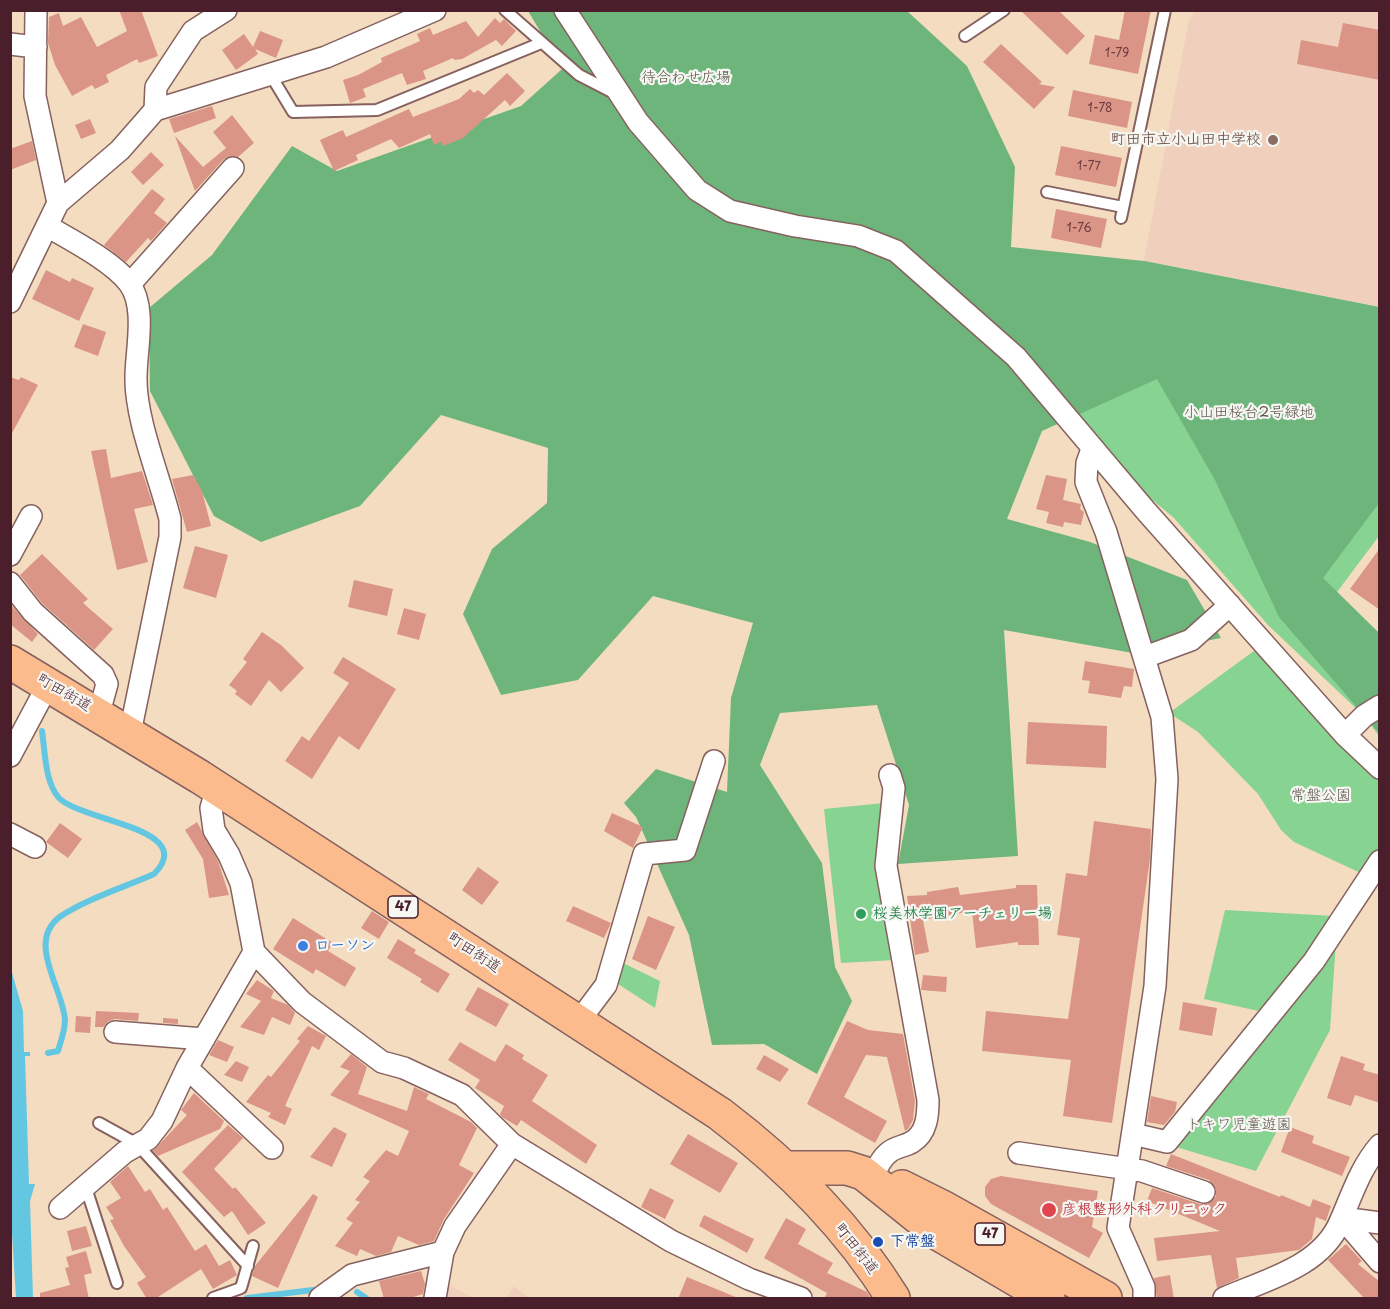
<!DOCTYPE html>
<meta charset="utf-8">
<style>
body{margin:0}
#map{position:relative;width:1390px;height:1309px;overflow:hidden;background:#f4dcc0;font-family:"Playpen Sans",sans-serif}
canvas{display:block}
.frame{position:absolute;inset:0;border:12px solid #4a1f2b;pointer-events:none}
</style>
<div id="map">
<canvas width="1390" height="1309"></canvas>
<div class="frame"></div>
</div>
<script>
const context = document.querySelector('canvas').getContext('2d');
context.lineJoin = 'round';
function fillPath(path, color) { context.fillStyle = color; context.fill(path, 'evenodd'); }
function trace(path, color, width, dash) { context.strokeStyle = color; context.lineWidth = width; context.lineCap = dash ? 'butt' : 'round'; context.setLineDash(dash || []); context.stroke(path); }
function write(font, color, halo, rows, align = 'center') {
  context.font = font + ' "Playpen Sans","Klee One",sans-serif'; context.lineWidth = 4.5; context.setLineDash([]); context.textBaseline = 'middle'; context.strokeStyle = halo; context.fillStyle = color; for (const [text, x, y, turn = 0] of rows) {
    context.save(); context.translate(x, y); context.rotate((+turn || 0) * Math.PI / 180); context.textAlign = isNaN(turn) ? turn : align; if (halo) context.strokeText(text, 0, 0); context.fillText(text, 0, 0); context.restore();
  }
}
fillPath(new Path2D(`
 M1195,11H1379V307L1144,261L1189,19Z
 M445,1283L473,1298H444Z
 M514,1286L529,1298H506Z`), '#f0d0bc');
fillPath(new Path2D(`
 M1144,261L1379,307V536L1337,592L1379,633V736L1364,716L1268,625L1174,518L1092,449L1016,357Z
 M1258,648L1379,778V852L1365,875L1294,842L1281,830L1258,794L1198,732L1169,713Z
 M884,803L896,960L841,963L824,809Z
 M1225,910L1335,916L1307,959L1263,1012L1204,999Z
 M1336,941L1330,1030L1256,1171L1176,1147Z
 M621,962L660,981L655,1008L615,982Z`), '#87d391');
fillPath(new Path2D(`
 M528,11H907L967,66L1015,167L1011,247L1144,261L1379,307V503L1323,578L1379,633V733L1279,617L1215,480L1157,379L1042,431L1007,519L1090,542L1187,580L1221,638L1138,654L1004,630L1018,856L898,864L909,805L877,705L780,713L760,765L822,863L835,967L852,1001L817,1074L764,1044L712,1045L689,935L636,817L624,803L656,769L727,792L731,698L753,623L653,596L578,680L501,695L463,614L492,549L547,503L548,448L441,415L360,506L261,542L214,516L150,391L149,308L212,255L292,146L337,171L521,106L571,61L543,36Z`), '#6db57b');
fillPath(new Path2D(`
 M11,969L23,1011L24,1052H30V1056H25L29,1184H35L30,1201L33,1298H16L10,1201Z`), '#64c7e2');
trace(new Path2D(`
 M42,731C45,751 45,783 59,798C83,822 199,828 154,874C125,887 86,899 61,916C25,941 63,988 65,1020C65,1030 61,1041 58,1051L48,1053
 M357,1292L366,1298
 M247,1298L313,1290`), '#64c7e2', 6);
fillPath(new Path2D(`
 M119,10H141L158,56L139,63L137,59L106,75L109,82L95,89L92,85L72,96L55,65L48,43L49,17L59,13L63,26L81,17L97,47L127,31Z
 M1020,10H1058L1085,36L1067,55Z
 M1125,10H1151L1138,74L1089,64L1095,35L1119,40Z
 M495,18L500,23L504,19L516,31L502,46L496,40L462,59L454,60L453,58L423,71L426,79L407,85L402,73L363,89L366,97L350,103L343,80L358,75L382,62L381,58L420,41L417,34L430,28L433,35L466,21L478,37Z
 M1343,23L1380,30V80L1297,64L1301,40L1338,47Z
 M260,31L283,40L276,58L255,49L258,54L236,70L222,50L244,34L253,47Z
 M1001,44L1042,82L1039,84L1055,87L1034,109L983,62Z
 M507,73L525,91L510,106L505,100L463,138L443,146L441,142L434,145L430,134L399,148L391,139L356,155L358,160L334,171L320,140L343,130L346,137L409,109L413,117L459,99L470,89L474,93L478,90L484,95Z
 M1073,90L1132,102L1127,128L1068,116Z
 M212,106L216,118L174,133L169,119Z
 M232,115L254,143L238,157L230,156L224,159L195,191L175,136L203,167L226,148L213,132Z
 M90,119L96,133L81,139L75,125Z
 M32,141L36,160L10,170V149Z
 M1061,146L1122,158L1116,187L1055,175Z
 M151,152L164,165L143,185L131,172Z
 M152,189L165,199L154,213L167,223L151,241L148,238L126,262L104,245Z
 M1056,209L1107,219L1101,248L1051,238Z
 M46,270L70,282L72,278L94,288L79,321L32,299Z
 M83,324L106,332L98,356L74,347Z
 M10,377L19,380L21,377L38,385L10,437Z
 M106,449L111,478L142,471L153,505L134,509L148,562L117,570L91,451Z
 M193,475L202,491L211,526L187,532L172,479Z
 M1046,475L1067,479L1063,500L1081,504L1080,509L1084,512L1081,525L1064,522L1063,527L1046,523L1049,512L1036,509Z
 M195,546L228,555L216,598L183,588Z
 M1380,548V610L1350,589Z
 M42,554L88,599L83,603L113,629L94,650L42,603L20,575Z
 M354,580L393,589L387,616L348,607Z
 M10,604L38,634L32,642L10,624Z
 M404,608L426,614L419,640L397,634Z
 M262,632L281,645L304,668L281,692L269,680L251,706L235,694L237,691L229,685L247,662L243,659Z
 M343,657L396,689L359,750L339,736L312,779L285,761L302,736L309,741L349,683L333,673Z
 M1085,661L1134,669L1132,687L1124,686L1121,698L1088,693L1090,681L1082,680Z
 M1028,722L1107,726L1106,768L1026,764Z
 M612,813L643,827L633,848L604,831Z
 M1094,821L1151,829L1150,859L1112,1123L1063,1116L1071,1060L982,1051L986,1011L1068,1019L1080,938L1057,935L1066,873L1087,876Z
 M197,822L218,861L229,895L209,898L203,859L185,830Z
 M60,823L82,839L68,858L46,842Z
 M478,867L499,882L482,905L462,890Z
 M1016,885H1037L1039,945H1018V942L976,948L972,911L923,920L929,952L915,955L907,896L927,895V892L958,887L960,895L1016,888Z
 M573,906L611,923L604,938L566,921Z
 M372,911L389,922L379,939L361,928Z
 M648,916L675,927L656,970L632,959Z
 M293,918L333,943L328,951L356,968L345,987L316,969L313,974L273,949Z
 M398,939L416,950L414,953L450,974L438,993L420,982L422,979L387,958Z
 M923,975L947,977L946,992L921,990Z
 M257,980L274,991L271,998L288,1005L295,1013L290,1025L272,1017L264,1035L240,1027L261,1001L246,994Z
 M478,987L509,1004L496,1027L465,1010Z
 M1183,1002L1217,1008L1212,1036L1179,1030Z
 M96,1011L139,1013L138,1021L115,1019L109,1021L103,1027H95Z
 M76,1016L91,1017L90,1033L75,1032Z
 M163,1018L178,1019V1024L163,1023Z
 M847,1021L868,1030L903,1034L915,1101L913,1120L908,1129L905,1131L887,1057L866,1055L844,1097L887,1121L875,1143L807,1104Z
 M308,1026L326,1036L319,1050L312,1046L285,1106L292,1109L285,1125L268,1117L271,1113L246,1102L268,1075L271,1077L300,1041L297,1039Z
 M218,1040L234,1047L227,1062L209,1055Z
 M460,1042L495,1062L506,1044L524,1055L522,1059L548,1075L532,1101L597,1145L586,1164L521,1120L517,1126L502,1117L500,1114L504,1106L475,1088L480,1080L448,1060Z
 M351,1054L367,1067L358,1094L407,1111L414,1087L429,1094L426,1099L471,1122L477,1128L459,1165L474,1173L444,1219L434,1241L419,1245L398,1236L391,1252L376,1256L360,1249L357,1256L335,1246L353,1223L346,1219L360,1202L355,1200L370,1181L363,1177L386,1150L398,1156L409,1131L330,1095L350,1071L340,1067Z
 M764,1055L789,1069L780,1082L756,1069Z
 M1341,1056L1365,1064L1363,1070L1380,1075V1103L1355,1095L1351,1106L1327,1098Z
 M236,1061L249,1067L242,1082L224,1075Z
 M194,1093L224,1121L220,1129L158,1156L153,1151L187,1115L181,1110Z
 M1151,1096L1177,1102L1175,1112L1164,1125L1147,1122Z
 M228,1125L243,1138L214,1169L233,1189L235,1187L266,1223L248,1235L232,1211L224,1217L182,1172Z
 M334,1127L347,1134L332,1167L310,1157Z
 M1290,1127L1314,1136L1312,1143L1350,1157L1342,1176L1281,1152Z
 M688,1134L738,1163L720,1193L670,1164Z
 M1171,1154L1280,1197L1281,1195L1310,1207L1313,1199L1331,1206L1326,1221L1316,1217L1312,1239L1299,1250L1236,1258L1239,1278L1217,1288L1211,1255L1157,1261L1154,1238L1220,1231L1147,1201L1152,1188L1200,1204H1207L1216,1197V1189L1209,1180L1166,1166Z
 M128,1166L145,1192L150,1189L163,1210L167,1207L195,1251L206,1244L219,1266L230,1260L237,1275L213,1289L201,1269L155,1299H147L137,1283L146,1277L124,1246L110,1220L114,1219L106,1207L121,1198L110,1182Z
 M1001,1176L1098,1191L1092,1227L1103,1233L1089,1258L991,1204L985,1196V1187L991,1179Z
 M650,1188L674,1200L665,1219L641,1207Z
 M313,1194L318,1197L278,1288L252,1276L255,1266Z
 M704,1215L754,1239L747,1253L699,1226Z
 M786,1218L806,1229L798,1244L833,1263L827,1273L867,1292L871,1299H824L827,1293L764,1258Z
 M86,1226L92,1246L72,1251L67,1231Z
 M1346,1244L1362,1261L1358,1264L1380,1282V1299H1365L1328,1260Z
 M86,1251L92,1273L84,1275L89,1299H40V1293L70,1285L65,1268L69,1267L66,1257Z
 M421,1271L425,1284L423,1294L407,1299H384L379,1281Z
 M1170,1275L1174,1299H1157L1154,1278Z
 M687,1277L738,1298V1299H678Z`), '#da9586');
const lane = new Path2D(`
 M505,10L579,75L614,93
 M965,36L1004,10
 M270,74L293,112L377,110L541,43
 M1047,192L1123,207
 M1121,218L1165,10
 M99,1123L137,1144L248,1266
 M86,1188L117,1283
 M213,1298L241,1288L253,1246`);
const street = new Path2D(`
 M36,10L35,96L58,203
 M565,10L638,122L697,190L730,211L795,226L858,236L896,251L1016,357L1146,511L1345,735L1380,768
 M10,44L36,47
 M155,110L156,87L193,31L226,10
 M47,226C71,240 112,261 129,283C147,307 136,350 136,377C135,419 160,478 170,519V537L130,733
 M130,284L233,168
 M10,302L58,203L120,150L155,110L326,57L435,10
 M1092,449L1087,463L1086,482L1106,532L1162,717L1167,779L1155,986L1118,1228L1144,1287V1298
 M10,555L31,516
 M10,583L33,612L103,675L107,684L99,713
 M1145,657L1191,640L1230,605
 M1345,735L1364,716L1380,706
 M10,756L49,683
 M217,788L211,808L214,830L229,855L241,883L254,952L302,1002L382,1062L404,1068L462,1095L512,1144L671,1241L749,1279L801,1298
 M10,834L35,847
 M579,1021L606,985L644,854L685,850L714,761
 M115,1032L204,1039
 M187,1068L272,1148
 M1133,1134L1167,1142L1314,961L1380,861
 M1019,1153L1142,1171L1204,1192
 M872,1178C876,1170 880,1160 887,1154C895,1146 904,1147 912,1142C927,1133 928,1115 928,1100L886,866L894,788L890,775
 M60,1208L125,1152L148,1139L162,1121L187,1068L254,952
 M1342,1218L1380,1262
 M1342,1218L1380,1223
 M320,1298L352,1275L443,1252
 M435,1298L443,1252L455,1226L512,1144
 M1224,1298C1265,1280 1321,1267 1340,1222C1352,1195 1360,1168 1380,1145`);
const primary = new Path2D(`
 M10,662L200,777L720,1114C787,1165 849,1227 893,1298
 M784,1168H847L863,1173L939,1234L1048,1298
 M902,1187L942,1207L1105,1298`);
trace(lane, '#86615f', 14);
trace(street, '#86615f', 24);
trace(primary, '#86615f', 36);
trace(lane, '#fff', 10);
trace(street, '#fff', 21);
trace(primary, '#fbbb8d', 33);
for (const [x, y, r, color] of [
 [1273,140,6,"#8d6e63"],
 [861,914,6,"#2e9e5b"],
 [303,946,6,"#3f7fe0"],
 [1049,1210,8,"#e0444e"],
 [878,1242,6,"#1a4fb4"]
]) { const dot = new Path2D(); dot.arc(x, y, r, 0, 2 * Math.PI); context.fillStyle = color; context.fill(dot); trace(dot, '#f6f6f2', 2); }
write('12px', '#6e3c42', null, [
 ["1-79",1117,54],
 ["1-78",1100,109],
 ["1-77",1089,167],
 ["1-76",1079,229]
]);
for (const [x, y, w] of [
 [403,907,30],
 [990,1234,30]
]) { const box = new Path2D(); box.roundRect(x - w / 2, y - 11, w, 22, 4.5); context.fillStyle = '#f6f6f2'; context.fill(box); trace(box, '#4a1f2b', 1.5); }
write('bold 14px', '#4a1f2b', null, [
 ["47",403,907],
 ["47",990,1234]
]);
write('15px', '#5c554a', '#f6f6f2', [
 ["待合わせ広場",686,78],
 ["小山田桜台2号緑地",1249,413],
 ["常盤公園",1321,796],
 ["トキワ児童遊園",1239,1125]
]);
write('bold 15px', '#785e54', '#f6f6f2', [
 ["町田市立小山田中学校",1261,140]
], 'right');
write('15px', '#4a1f2b', '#f6f6f2', [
 ["町田街道",64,693,30],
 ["町田街道",474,953,33],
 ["町田街道",856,1249,52]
]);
write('bold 15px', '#27864d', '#f6f6f2', [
 ["桜美林学園アーチェリー場",873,914]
], 'left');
write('bold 15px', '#366cbe', '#f6f6f2', [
 ["ローソン",315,946]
], 'left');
write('bold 15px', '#be3a42', '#f6f6f2', [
 ["彦根整形外科クリニック",1062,1210]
], 'left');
write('bold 15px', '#164399', '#f6f6f2', [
 ["下常盤",890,1242]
], 'left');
</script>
